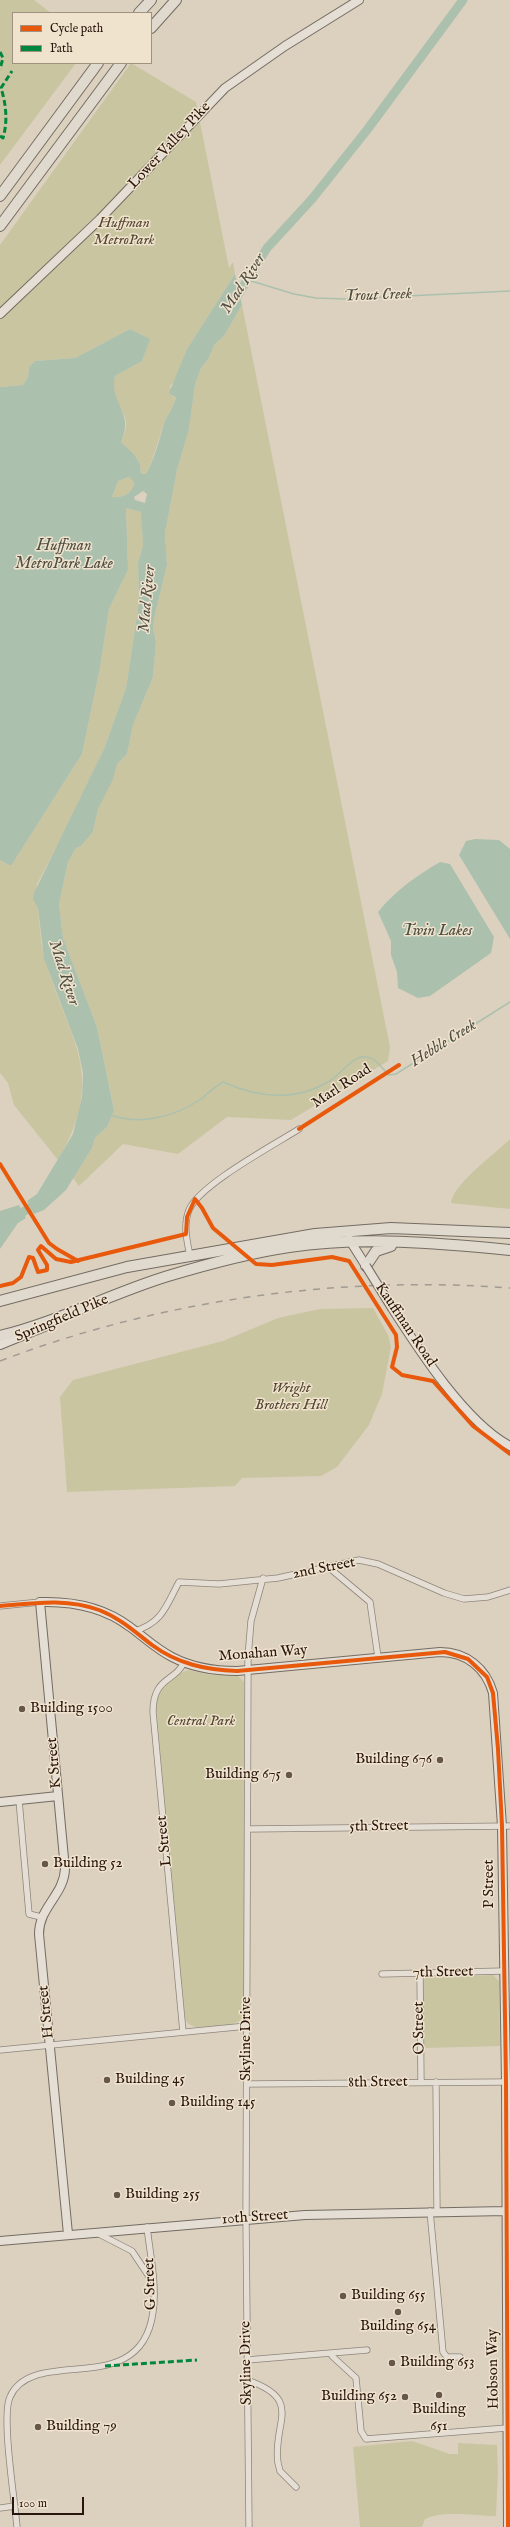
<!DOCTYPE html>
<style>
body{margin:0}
#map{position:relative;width:510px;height:2527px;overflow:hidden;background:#dcd1bf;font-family:"IM FELL English",serif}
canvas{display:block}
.legend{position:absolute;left:12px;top:12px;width:140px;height:52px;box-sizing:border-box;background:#f0e3ce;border:1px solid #a09181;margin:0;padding:5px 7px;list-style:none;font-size:12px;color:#28150d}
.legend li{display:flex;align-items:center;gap:8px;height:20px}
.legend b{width:20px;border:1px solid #a09181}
.scale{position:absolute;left:12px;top:2497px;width:72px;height:18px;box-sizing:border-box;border:2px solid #28150d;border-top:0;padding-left:5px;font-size:12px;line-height:14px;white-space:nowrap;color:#28150d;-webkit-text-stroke:3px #f0e3ce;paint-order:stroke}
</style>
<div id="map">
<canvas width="510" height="2527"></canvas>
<ul class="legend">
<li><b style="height:5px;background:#e8590c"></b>Cycle path</li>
<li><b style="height:5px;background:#00873e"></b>Path</li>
</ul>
<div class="scale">100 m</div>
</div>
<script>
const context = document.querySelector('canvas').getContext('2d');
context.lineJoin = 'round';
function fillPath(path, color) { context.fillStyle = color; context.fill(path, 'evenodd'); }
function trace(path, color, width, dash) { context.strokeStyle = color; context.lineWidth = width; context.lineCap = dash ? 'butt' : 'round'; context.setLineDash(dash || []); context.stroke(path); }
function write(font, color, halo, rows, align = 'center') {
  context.font = font + ' "IM FELL English",serif'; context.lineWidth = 3; context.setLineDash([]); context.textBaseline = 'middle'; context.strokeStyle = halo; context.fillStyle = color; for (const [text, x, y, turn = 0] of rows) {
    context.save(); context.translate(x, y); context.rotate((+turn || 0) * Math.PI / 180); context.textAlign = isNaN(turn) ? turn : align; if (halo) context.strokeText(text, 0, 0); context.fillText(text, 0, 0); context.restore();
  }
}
fillPath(new Path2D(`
 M0,0H34L51,13H13V63H76L0,165Z
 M131,63L196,102L229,268L233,262L235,274L187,349L176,380L170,386L173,397L176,398C173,408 167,415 164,424C158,441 154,457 146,474H141L140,464L134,454L121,442C136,412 113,409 112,389C112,385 114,380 115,376L142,361L149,339L130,329L75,358L35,361L29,367L28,377L23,385L0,387V245Z
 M242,305L390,1047L388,1061L291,1120L227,1117L178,1154L123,1144L79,1186L73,1178L92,1148L95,1138L107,1127L114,1109L97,1027L63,938L59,904L68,862L76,848L81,846L93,832L98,809L117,764L127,754L133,725L153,677L156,642L153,628L154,619L167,565L165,533L177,470L189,429L195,385L201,368L209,358L214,345L224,336Z
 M129,477L134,482C133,494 122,498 112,497L118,481Z
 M126,508L142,512L143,545L138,563L139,603L126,688L104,749L73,816L37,884L36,904L38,908C40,925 40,943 45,960C69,1041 108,1074 58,1160L14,1105L8,1083L0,1073V860L11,866L82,754L100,668L109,609L128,570Z
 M510,1139V1209L451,1203C452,1185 496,1153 510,1139Z
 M373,1308L388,1335L391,1347L382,1394L369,1425L337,1467L321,1476L242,1478L235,1486L67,1492L60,1397L73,1380L223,1341L278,1318L320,1309Z
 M188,1670L211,1675L238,1676L244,1682V2017C236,2028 188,2035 185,2018L156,1706C158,1688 171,1676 188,1670Z
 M493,1975L499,1981L500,2046L423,2048V1982L425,1978Z
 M412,2441L450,2454H458V2443L497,2445L498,2473L496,2516C475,2516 443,2510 425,2519L422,2527H360L353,2447Z`), '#c9c5a1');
fillPath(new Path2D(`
 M235,274L242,305L224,336L214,345L209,358L201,368L195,385L189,429L177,470L165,533L167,565L154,619L153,628L156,642L153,677L133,725L127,754L117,764L113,779L98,809L93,832L81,846L76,848L68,862L59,904L63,938L97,1027L114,1110L107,1127L95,1138L92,1148L66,1190L44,1210L34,1214L32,1211L37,1207L32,1209L30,1206L34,1202L29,1204L27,1201L37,1194L73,1134L82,1097L83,1073L78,1049L44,959L38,908L33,899L34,893L104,749L126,688L139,603L138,563L143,545L141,512L126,508L128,570L109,609L100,668L82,754L11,866L0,860V387L23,385L28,377L29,367L35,361L75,358L130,329L150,339L142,361L115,376C109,405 135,411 121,442L134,454L140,464L141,474H146C155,457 159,441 164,424C167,415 173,408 176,398L169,393L187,349ZM129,477L134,482C133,494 122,498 112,497L118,481ZM143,491L147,494L145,503L135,500L134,497Z
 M475,839L499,840L510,849V939L459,855L466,841Z
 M440,862L450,864L494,937L491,953L430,996L418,998L398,988L397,972L391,955V941L378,912C396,890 416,876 440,862Z
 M19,1205L21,1209L16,1212L22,1211L24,1213L19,1217L25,1216L26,1218L18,1223L0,1249V1211Z`), '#acc0ae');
trace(new Path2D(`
 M248,280L294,294L316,298L345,299L510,291
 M111,1115C141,1126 176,1116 201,1099C209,1093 214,1087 223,1082C259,1098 297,1102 331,1080C342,1073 353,1055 366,1057C377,1058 381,1068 389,1075L396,1074L510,1002`), '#acc0ae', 1.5);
trace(new Path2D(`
 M233,303L267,248L312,199L367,130L463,0
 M0,1226L41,1201`), '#acc0ae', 9);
const street = new Path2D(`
 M190,1256C187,1241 183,1225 189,1210C199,1185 274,1145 299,1129
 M327,1566L370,1602L378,1657
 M0,1606L40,1602
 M135,1631C163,1622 166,1606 179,1582L219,1584L278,1578L359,1560L378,1564L444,1593L464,1599L488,1597L510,1590
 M19,1800L29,1914L41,1917
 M248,1829L510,1826
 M420,1973L421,2082
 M382,1974L503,1971
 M183,2032L153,1712C153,1676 176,1682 184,1662
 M0,2050L247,2026
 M436,2082L437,2211
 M247,2084L506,2082
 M430,2211L443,2352L447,2357H460
 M97,2233L132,2251L150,2278
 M332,2353V2356L356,2378L361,2431L366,2439L507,2428
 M247,2360L367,2350
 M247,2380C305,2400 272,2422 278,2463L280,2471L296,2487
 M0,2508L15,2506
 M17,2527C15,2502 1,2416 10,2397C33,2344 141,2402 153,2312C157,2285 150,2254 147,2227
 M249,2527L246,2219L248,1657L251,1621L263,1578`);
const secondary = new Path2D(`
 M0,314L100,219L225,88L285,46L359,0
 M349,1239L366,1266
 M392,1308C419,1350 466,1423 510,1446
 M0,1345L49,1325
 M0,1802L58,1796
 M68,2234L39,1934C39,1907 64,1895 65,1869L40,1602C72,1601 104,1607 130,1627C144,1637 156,1649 172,1657C193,1668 214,1671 237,1671L440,1652C466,1652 486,1668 493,1693L502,1826L506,2082L508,2527
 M0,2241L305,2215L505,2211`);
const highway = new Path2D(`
 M139,13L151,0
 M151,28L176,0
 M0,196L98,63
 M0,226L121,63
 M366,1266L376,1251L391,1246
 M0,1301L127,1267L315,1234L391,1228L510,1233
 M0,1336C58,1322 112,1293 168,1276C208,1264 248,1253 289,1247C362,1236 438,1243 510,1250`);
trace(street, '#8d857a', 7);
trace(secondary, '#746c62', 10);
trace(highway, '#746c62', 12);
trace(street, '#e4ded5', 5.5);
trace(secondary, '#e4ded5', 8);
trace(highway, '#dfd9ce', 10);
trace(new Path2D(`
 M0,1361C160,1300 339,1275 510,1288`), '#a09b93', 1.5, [7, 7]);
const secondaryBridge = new Path2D(`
 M366,1266L392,1308`);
trace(secondaryBridge, '#746c62', 10, []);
trace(secondaryBridge, '#e4ded5', 8);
trace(new Path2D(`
 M0,52L3,58L0,69
 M0,136L3,138C8,121 6,104 1,88L12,71
 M105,2366L197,2360`), '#00873e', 3, [6, 3]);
trace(new Path2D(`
 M299,1129L399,1065
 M0,1164L49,1243L57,1249L78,1261
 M0,1286L13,1283L21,1277L29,1257L33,1258L38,1272L47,1270V1265L38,1250L41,1246L56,1259L71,1262L186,1234L187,1217L195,1199L202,1208L213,1228L256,1264L272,1265L332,1257L349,1261L396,1335L397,1347L392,1367L402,1375L433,1381L473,1426L510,1454
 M0,1606C34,1603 67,1598 99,1610C120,1618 135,1632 152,1645C178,1664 206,1670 237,1671L445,1652L468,1659L487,1677L493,1693L498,1749L502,1826L506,2082L508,2527`), '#e8590c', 4);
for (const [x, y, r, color] of [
 [22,1709,4,"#67574b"],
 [440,1760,4,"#67574b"],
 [289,1775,4,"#67574b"],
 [45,1864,4,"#67574b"],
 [107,2080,4,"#67574b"],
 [172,2103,4,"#67574b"],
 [117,2195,4,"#67574b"],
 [343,2296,4,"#67574b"],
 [398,2312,4,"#67574b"],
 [392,2363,4,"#67574b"],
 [439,2395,4,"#67574b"],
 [405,2397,4,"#67574b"],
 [38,2427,4,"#67574b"]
]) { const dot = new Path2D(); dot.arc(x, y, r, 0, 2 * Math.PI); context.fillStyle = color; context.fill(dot); trace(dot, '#f0e3ce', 1.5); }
write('15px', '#28150d', '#f0e3ce', [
 ["Lower Valley Pike",170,146,-47],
 ["Marl Road",342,1087,-33],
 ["Springfield Pike",62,1319,-23],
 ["Kauffman Road",405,1325,56],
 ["2nd Street",324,1569,-11],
 ["Monahan Way",263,1654,-4],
 ["K Street",55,1763,-95],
 ["5th Street",379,1827,-1],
 ["L Street",165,1841,-96],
 ["P Street",490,1884,-90],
 ["7th Street",443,1973,-1],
 ["H Street",47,2012,-96],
 ["O Street",420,2028,-91],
 ["Skyline Drive",247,2039,-90],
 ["8th Street",378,2083,-1],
 ["10th Street",255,2218,-4],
 ["G Street",151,2284,-92],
 ["Skyline Drive",247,2363,-91],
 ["Hobson Way",494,2369,-91]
]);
write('italic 15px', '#544732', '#f0e3ce', [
 ["Huffman",124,224],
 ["MetroPark",124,241],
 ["Wright",291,1389],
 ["Brothers Hill",291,1406],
 ["Central Park",201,1722]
]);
write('15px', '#28150d', '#f0e3ce', [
 ["Building 1500",30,1709],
 ["Building 676",432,1760,"right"],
 ["Building 675",281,1775,"right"],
 ["Building 52",53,1864],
 ["Building 45",115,2080],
 ["Building 145",180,2103],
 ["Building 255",125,2195],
 ["Building 655",351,2296],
 ["Building 654",398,2327,"center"],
 ["Building 653",400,2363],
 ["Building 652",397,2397,"right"],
 ["Building",439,2410,"center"],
 ["651",439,2427,"center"],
 ["Building 79",46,2427]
], 'left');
write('italic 16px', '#4f4e43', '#f0e3ce', [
 ["Mad River",244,284,-57],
 ["Trout Creek",378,296,-2],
 ["Huffman",64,547],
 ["MetroPark Lake",64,565],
 ["Mad River",148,599,-85],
 ["Twin Lakes",437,932],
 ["Mad River",63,973,72],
 ["Hebble Creek",444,1044,-32]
]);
</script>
